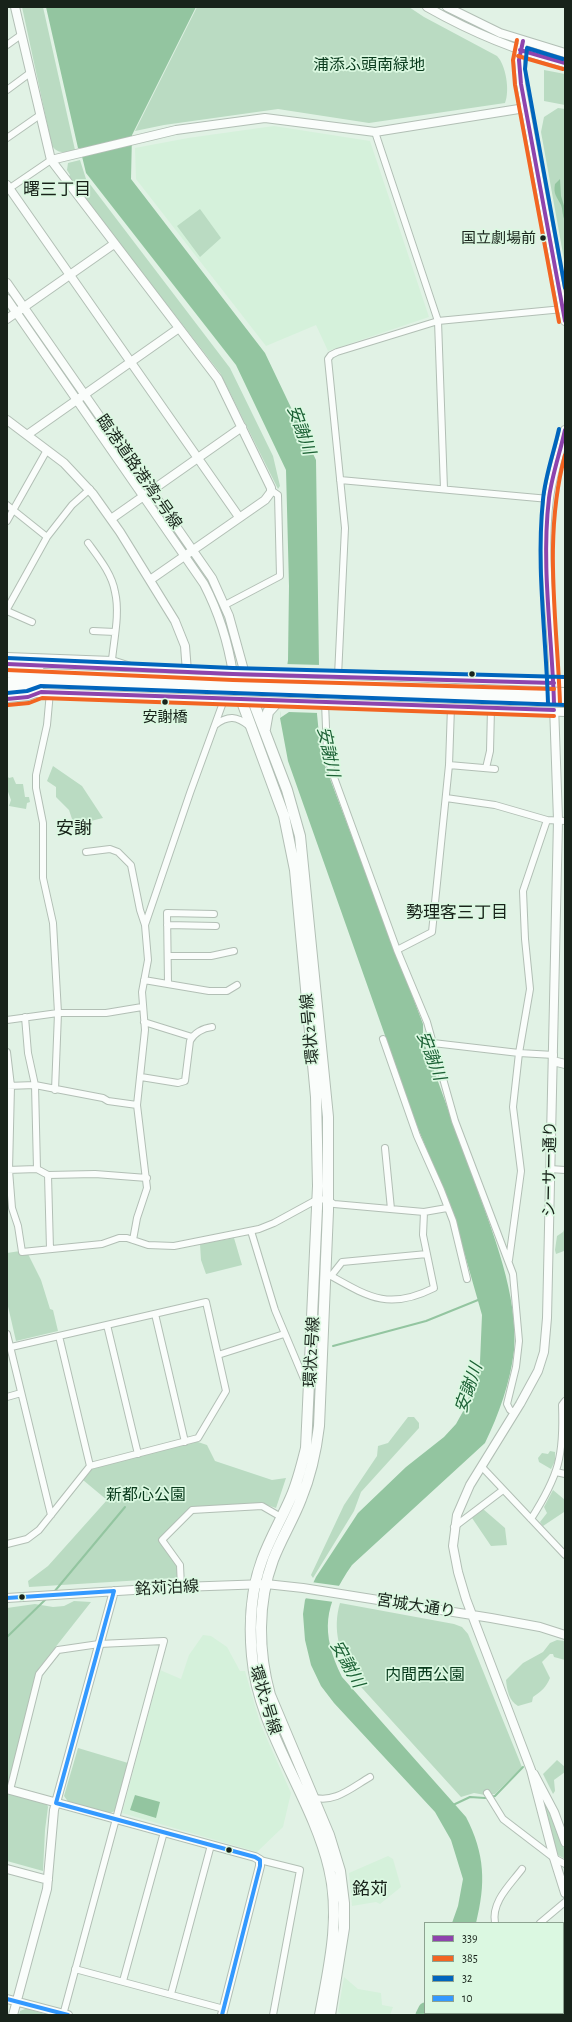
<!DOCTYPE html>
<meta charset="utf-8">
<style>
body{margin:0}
#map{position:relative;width:572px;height:2022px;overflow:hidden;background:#e1f2e5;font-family:"Alegreya Sans",sans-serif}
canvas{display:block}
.frame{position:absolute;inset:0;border:8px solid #18231a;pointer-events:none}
.legend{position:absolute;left:424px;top:1922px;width:140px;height:92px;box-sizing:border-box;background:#dbf8e1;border:1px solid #8da391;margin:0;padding:5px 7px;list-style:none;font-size:12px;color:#18231a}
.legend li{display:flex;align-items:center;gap:8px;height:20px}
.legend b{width:20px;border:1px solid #8da391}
</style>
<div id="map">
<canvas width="572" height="2022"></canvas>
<div class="frame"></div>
<ul class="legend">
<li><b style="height:5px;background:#8e44ad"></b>339</li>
<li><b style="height:5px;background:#f26522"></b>385</li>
<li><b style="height:5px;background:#0065bd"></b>32</li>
<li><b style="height:5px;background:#39f"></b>10</li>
</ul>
</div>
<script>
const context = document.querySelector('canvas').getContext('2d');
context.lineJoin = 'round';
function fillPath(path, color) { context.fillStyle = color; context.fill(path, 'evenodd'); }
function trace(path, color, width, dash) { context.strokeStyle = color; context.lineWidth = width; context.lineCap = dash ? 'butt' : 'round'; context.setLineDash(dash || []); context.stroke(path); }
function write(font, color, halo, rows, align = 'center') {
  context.font = font + ' "Alegreya Sans","Noto Sans JP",sans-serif'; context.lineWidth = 3.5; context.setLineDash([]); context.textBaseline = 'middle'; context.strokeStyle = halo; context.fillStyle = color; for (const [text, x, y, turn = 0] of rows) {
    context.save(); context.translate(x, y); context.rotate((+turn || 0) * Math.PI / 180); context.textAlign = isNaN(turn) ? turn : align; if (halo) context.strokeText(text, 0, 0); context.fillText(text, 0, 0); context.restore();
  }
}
fillPath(new Path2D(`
 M274,126L370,141L429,317L328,351L316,325L266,346L136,179L135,148L188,138Z
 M203,1635L211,1636L227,1647L240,1671H245L260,1723L291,1793L283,1827L257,1852L122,1813L160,1670L181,1679L189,1655Z
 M388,1856L393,1859L401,1887L380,1904L376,1902L352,1906L349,1873Z
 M344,1977L358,1989L381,1993L382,2005L393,2007L390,2015H343L338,2012Z`), '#d5f1db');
fillPath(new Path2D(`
 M22,7H43L75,150C66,152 59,155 52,146Z
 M197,7H409L424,17L497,56C506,65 510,91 505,103L369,123L278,109L164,125L135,131Z
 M544,70L565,74V105L544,101Z
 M558,108L565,109V265L541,132L544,117Z
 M80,160L86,179L230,368L273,456L280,486L278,489L220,373L68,177L70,175L67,170L68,163Z
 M200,209L221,238L200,257L177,226Z
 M53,766L82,786L103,818L74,825L69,810L56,797V787L47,781Z
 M7,776L9,778L13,777L16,784H23L25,797H29L30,802L27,803L26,809L9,806L11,800L7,789Z
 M565,1227L564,1251L556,1254L555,1250L557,1236L563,1232Z
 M234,1238L242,1265L206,1274L201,1260L200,1244Z
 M20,1251L28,1254L41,1280L50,1309L53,1310L58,1331L16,1341L7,1302V1253Z
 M408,1417H414L419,1423V1428L361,1492L354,1511L313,1578L311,1575L344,1505L377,1456L378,1446L388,1443Z
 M192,1440L207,1445L215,1461L272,1480L286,1478L276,1508L261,1503L190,1507L158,1540L177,1565L178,1576L175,1578L29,1587L28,1581L48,1566L107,1500L83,1480L92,1469Z
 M550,1451L555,1452V1461L551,1469L539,1462L538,1458L542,1453L548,1454Z
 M553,1490L565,1500V1513L564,1512L543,1526L540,1522L547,1513L544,1507Z
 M483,1509L505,1528L507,1545L491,1546L472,1518Z
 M74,1601L91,1602L39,1668L7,1788V1608L35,1604L53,1607L64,1606Z
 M340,1603L454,1624L462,1627L468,1634L522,1767L495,1794L485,1795L474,1793L461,1797L352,1677C340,1653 332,1630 340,1603Z
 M557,1640L565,1641V1660L554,1657L553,1654H550L542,1662L550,1678C546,1687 542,1691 533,1697L532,1702L518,1706C509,1701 507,1690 506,1680L523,1663L543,1652L550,1643Z
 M78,1748L128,1763L115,1811L110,1813L69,1803L64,1796Z
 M557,1760L565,1767V1772L554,1780L555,1791L553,1794L543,1774Z
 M537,1783C548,1806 565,1833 565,1859L556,1854Z
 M7,1793L12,1794L10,1802L12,1794L47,1804L48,1807L45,1830L43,1871L7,1861Z
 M25,2009H28L48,2015H19L20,2011Z`), '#badbc2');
fillPath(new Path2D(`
 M46,7H196L132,135L131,179L265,353L316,460L319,666L317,714L321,755L423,1024V1040C440,1087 457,1134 474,1180C492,1231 519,1296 514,1351C510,1383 499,1414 485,1443L352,1565C324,1605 320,1632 342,1677L466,1817C485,1854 486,1883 476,1923H452L458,1906L463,1879L451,1840L435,1812L334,1703L321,1686L311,1665L305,1640L303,1614L305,1600L316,1577L358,1513L406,1467L444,1437L456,1424L466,1406L480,1362L482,1315L453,1213L417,1126L288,761L280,718L288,660L289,586L286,470L236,365L86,173L80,148H78Z
 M560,179L561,196L565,209V221C562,215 563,210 561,205C557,197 553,194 555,184Z
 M135,1795L160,1802L156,1818L130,1810Z`), '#93c5a0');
fillPath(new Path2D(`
 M285,664L321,665L319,713L289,712L280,718Z
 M311,1582L340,1586L334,1602L304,1598Z`), '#e1f2e5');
trace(new Path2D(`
 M333,1346L426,1321L478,1300
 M54,1592L125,1507
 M7,1637L46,1599
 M453,1805L470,1797L485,1798L495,1796L523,1767
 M460,2013L461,2015`), '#93c5a0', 2);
trace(new Path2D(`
 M422,2015L425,2009`), '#93c5a0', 13);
const minor = new Path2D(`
 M7,45L21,35
 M7,90L30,73
 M375,132L438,321L444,489
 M7,138L40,115
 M7,190L51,160
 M340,480L549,499
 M7,505L47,537
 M7,521L47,450
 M88,543C99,558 112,574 115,592C120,613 114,639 112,660
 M225,605L280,576L278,495L271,490
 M7,609L47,537L72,505L90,489
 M7,611L32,622
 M93,631L115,632
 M7,656L112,660L134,667
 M338,676L345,528L328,359L331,355L337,352L438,321L563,309
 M50,692L47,725L36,775V788L43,823V878L53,923L58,1013L55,1090
 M7,699L28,697L36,694
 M325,702L327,753L331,769L397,950L427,1022L455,1121L513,1274L519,1341L516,1367L507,1404L510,1410L515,1412
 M215,725C228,715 237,716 249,726
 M449,765L495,769
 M486,768L490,751L491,708
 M446,798L495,805L547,820
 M86,852L110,849L118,852L131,865L140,910L145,925
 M167,925L216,926
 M397,950L432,932L449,765L451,707
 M168,956H211L234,951
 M144,980L209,991H227L237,985
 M168,983L167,913L214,914
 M25,1017L28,1053L35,1085L37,1169
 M7,1020L58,1013H106L142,1007
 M144,1022L192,1037
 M383,1039L417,1136L441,1190L453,1221L467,1279
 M433,1043L519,1053L554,1055
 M7,1052L11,1086L9,1170L12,1208L18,1226L22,1252L102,1244L119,1238H127L148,1245L174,1246L259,1229L274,1223L318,1199L328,1200L334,1204L424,1212L423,1235L434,1288C390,1310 370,1298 331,1276
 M141,1077L178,1083L185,1081L190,1041C194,1033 203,1028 212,1027
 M7,1086L35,1085L103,1098L108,1101L137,1105
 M385,1148L391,1209
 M550,1169L565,1170
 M7,1170L37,1169L48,1175L95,1174L147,1178
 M48,1175L50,1249
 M424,1212L447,1208
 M251,1231L275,1310L304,1379L321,1381
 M133,1240L137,1218L147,1188L137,1105L145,1030L142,992L148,960L145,925L190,793L225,697
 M509,1260L521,1171L513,1107L519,1053L530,989L525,939L523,891L547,820L565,821
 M328,1274L331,1276L342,1262L427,1254
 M155,1314L185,1442
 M107,1325L138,1454
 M7,1334L51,1515
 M59,1336L90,1466
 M7,1348L206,1302L226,1391L198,1438L90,1466L39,1530L27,1539L7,1544
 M218,1355L284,1334
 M7,1397L21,1393
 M482,1467L565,1555
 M556,1472L565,1474
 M531,1519C559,1475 564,1456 562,1405L565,1401
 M454,1527L503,1490
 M181,1587L180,1565L162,1540L192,1510L262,1506L281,1517
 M10,1790L39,1674L58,1650L99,1644L164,1641L63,2015
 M487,1793L503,1819L554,1858L565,1864
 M312,1797C334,1804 351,1788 370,1777
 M260,1860L300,1870L273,2015
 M495,1923C491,1902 510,1885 522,1869
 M540,1923L565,1902
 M75,1969L224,2009
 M123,1981L164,1832
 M171,1994L211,1845
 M498,2013V2015
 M534,2013V2015
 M435,2015L436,2013`);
const tertiary = new Path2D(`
 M15,7L51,160L218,379L271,488V492L265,500L150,580
 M427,7C471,32 516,51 565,63
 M447,7L500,33L565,53
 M523,41L519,60L521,84L565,321
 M51,160L176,130L265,118L375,132L525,108
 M7,185L239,517
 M7,283L212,578L229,616L245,674
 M7,299L204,584C219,613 228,641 233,674
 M7,319L114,244
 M7,420L64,463L93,494L120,532L175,621L185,646L187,672
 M27,435L179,328
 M111,519L242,427
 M554,688C553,625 541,561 549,498C552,475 560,453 565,430
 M554,705L558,820L547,1318L544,1352L538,1371L520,1404L470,1485L457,1515L453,1546L458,1572L466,1599L531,1770L554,1858L565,1893
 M553,1061L565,1064
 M7,1598L181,1587L266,1584L303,1588L491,1618L540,1627L565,1635
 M534,1774L554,1812L565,1842
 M10,1790L255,1857L260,1860V1866L222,2015
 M7,1869L48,1880
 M563,1982L565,1971
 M7,1999L68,2015
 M559,2013V2015
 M13,2015L47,1889L54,1810L114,1591`);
const primary = new Path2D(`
 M238,691L284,816L295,870L316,1097L318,1186L306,1448C302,1464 298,1481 291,1497C282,1518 270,1538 262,1560C251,1590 249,1624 252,1656C258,1730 312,1796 329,1868C341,1917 329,1967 320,2015
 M250,693L287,790L300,836L328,1117V1211L319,1426C316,1451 311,1475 301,1499C293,1520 281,1539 273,1560C257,1603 258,1652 270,1695L329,1835L340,1871L344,1903V1928L330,2015
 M265,729L268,712L279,700`);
const trunk = new Path2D(`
 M7,664L233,674L565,683
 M7,672L43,674
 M7,682L43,683
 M7,691L565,711`);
trace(minor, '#b2bfb5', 8);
trace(tertiary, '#b2bfb5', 10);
trace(primary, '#b2bfb5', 12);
trace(trunk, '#b2bfb5', 12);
trace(minor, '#fafdfb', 6);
trace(tertiary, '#fafdfb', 8);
trace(primary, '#fafdfb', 10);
trace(trunk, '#fafdfb', 10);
const trunkBridge = new Path2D(`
 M43,674L565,693
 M43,683L565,702`);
trace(trunkBridge, '#b2bfb5', 12, []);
trace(trunkBridge, '#fafdfb', 10);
trace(new Path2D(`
 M523,41L519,60L521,84L565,321
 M520,50L565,63
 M7,664L233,674L554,683
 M7,699L28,697L41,692L554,710
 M554,703C552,635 541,566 549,498C552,475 560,453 565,430`), '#8e44ad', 4);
trace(new Path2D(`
 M517,40L513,60L515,85L559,322
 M518,56L563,69
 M7,670L233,680L554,689
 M560,703C557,620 543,536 565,455
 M8,705L29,703L42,698L554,716`), '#f26522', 4);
trace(new Path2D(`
 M563,59L527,48L525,69L565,288
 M7,658L233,668L565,677
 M7,693L27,691L41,686L565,705
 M548,703C546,635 536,567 543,500C545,476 554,452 559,429`), '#0065bd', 4);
trace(new Path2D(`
 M7,1598L114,1591L56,1803L255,1857L260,1860V1866L222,2015
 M7,1999L68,2015`), '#39f', 4);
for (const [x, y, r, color] of [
 [543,238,3.5,"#18231a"],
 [472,674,3.5,"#18231a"],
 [165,702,3.5,"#18231a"],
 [22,1597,3.5,"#18231a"],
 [229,1850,3.5,"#18231a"]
]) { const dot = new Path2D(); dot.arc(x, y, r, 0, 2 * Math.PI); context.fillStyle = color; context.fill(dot); trace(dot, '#dbf8e1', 1.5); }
write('15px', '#18231a', '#dbf8e1', [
 ["国立劇場前",536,238],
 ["安謝橋",165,717,"center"]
], 'right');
write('16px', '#07391b', '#dbf8e1', [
 ["浦添ふ頭南緑地",369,65],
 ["新都心公園",146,1495],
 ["内間西公園",425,1675]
]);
write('16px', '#18231a', '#dbf8e1', [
 ["臨港道路港湾2号線",139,472,55],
 ["環状2号線",310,1029,-95],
 ["シーサー通り",550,1169,-89],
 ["環状2号線",312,1352,-87],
 ["銘苅泊線",167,1588,-3],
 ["宮城大通り",416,1606,9],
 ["環状2号線",265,1700,73]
]);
write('17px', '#18231a', '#dbf8e1', [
 ["曙三丁目",57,190],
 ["勢理客三丁目",457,913]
]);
write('italic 17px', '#1c6135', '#dbf8e1', [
 ["安謝川",301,430,70],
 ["安謝川",328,752,78],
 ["安謝川",431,1056,69],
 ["安謝川",469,1388,-71],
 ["安謝川",347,1664,61]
]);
write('18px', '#18231a', '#dbf8e1', [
 ["安謝",74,829],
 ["銘苅",370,1890]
]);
</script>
